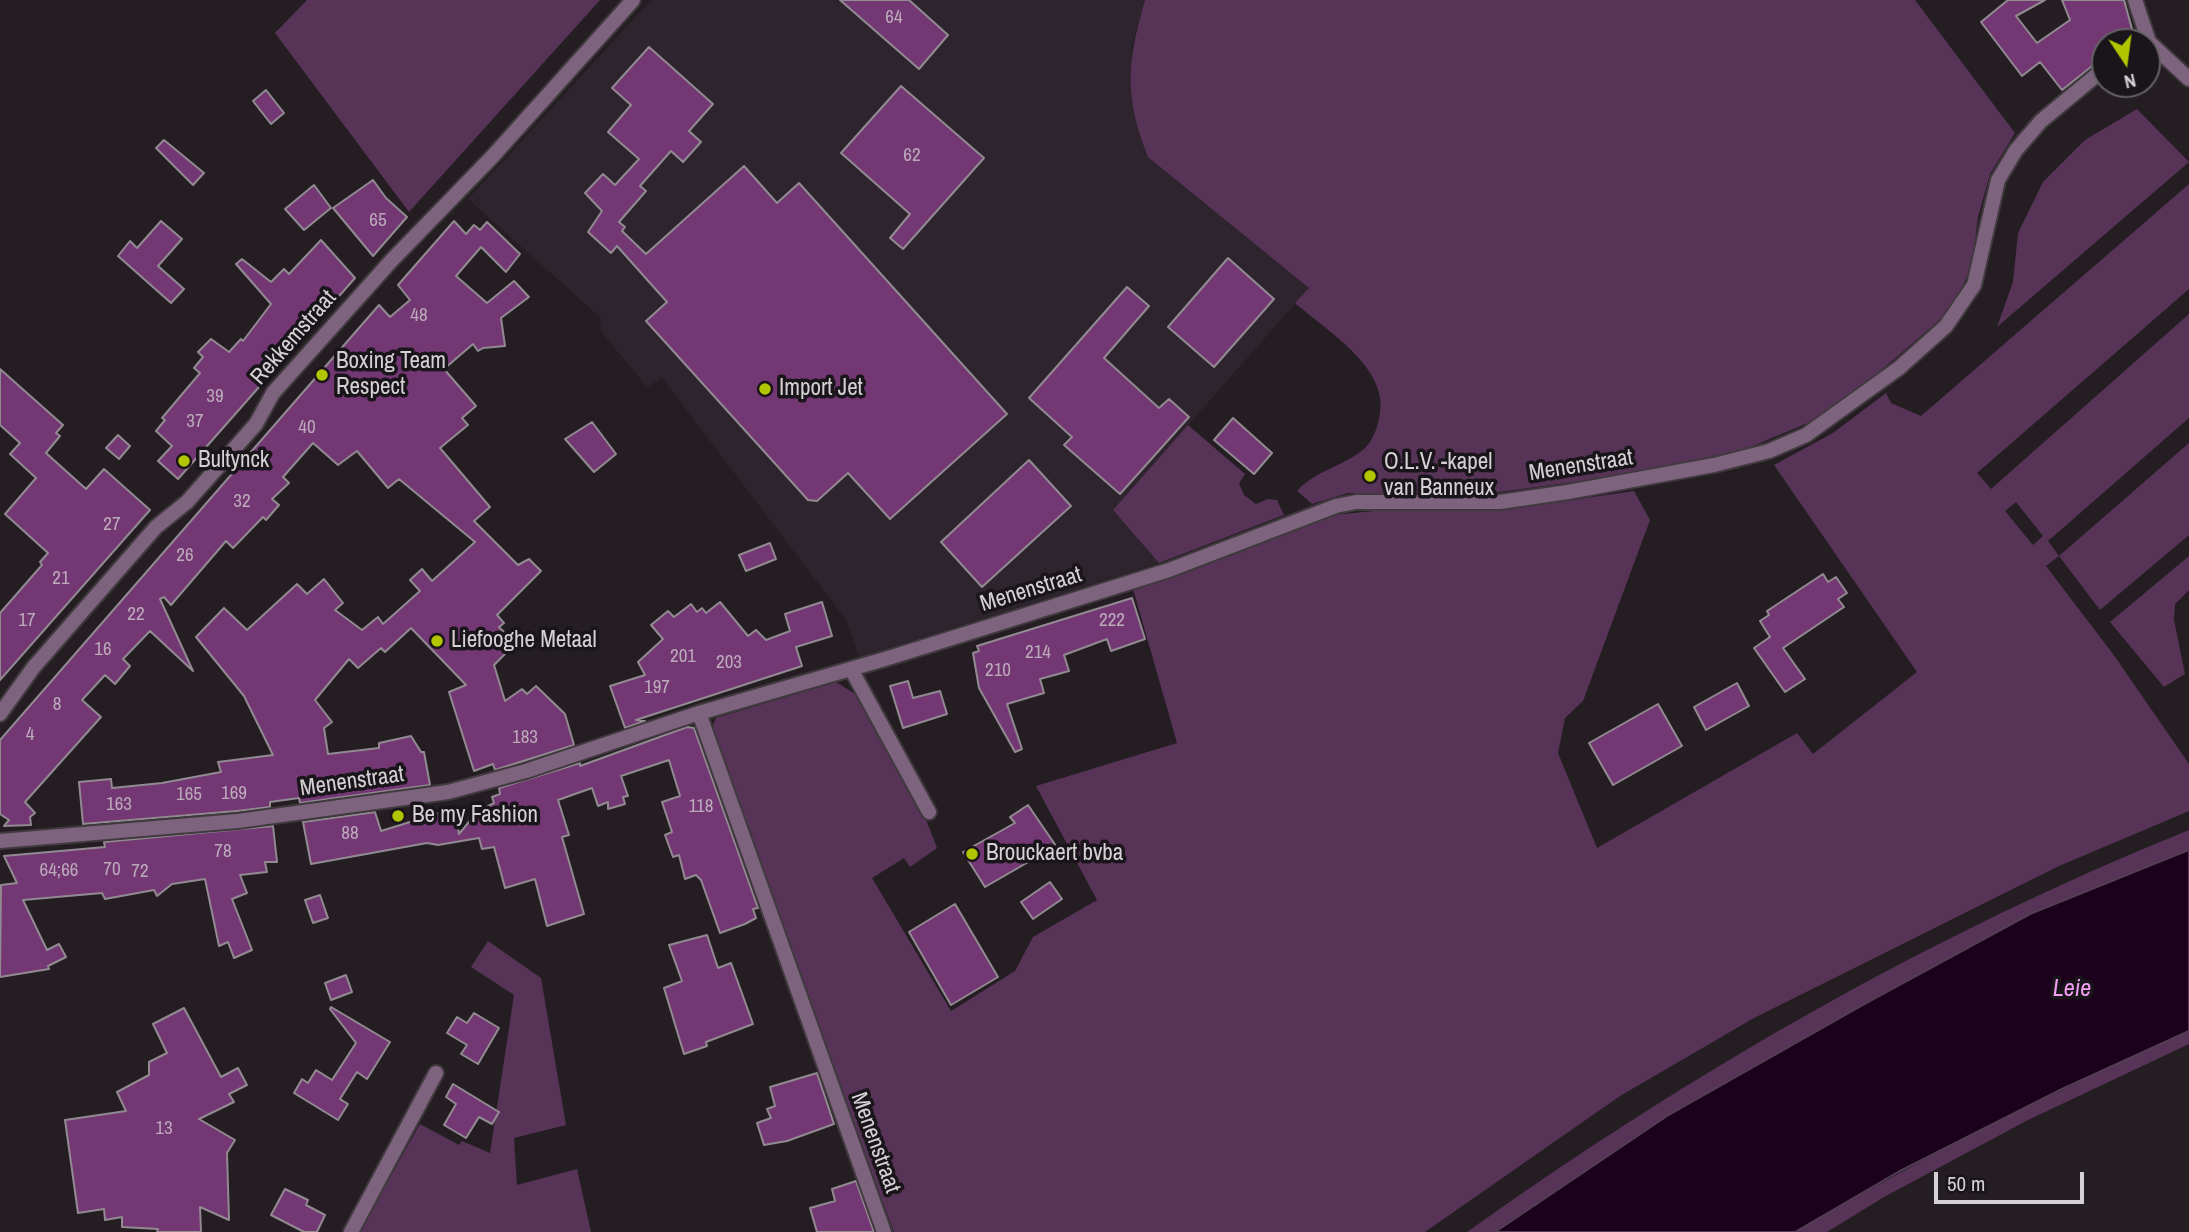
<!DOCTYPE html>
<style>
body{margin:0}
#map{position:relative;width:2189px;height:1232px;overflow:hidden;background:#241e23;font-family:"Archivo Narrow",sans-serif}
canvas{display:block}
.north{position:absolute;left:2091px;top:28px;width:70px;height:70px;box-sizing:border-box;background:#1a151a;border:2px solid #646064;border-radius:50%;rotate:167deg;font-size:19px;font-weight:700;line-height:28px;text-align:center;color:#d4d0d3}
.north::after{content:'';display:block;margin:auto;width:24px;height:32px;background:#b1c500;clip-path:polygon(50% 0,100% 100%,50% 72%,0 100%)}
.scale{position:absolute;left:1934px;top:1172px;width:150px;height:32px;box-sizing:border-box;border:4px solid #d4d0d3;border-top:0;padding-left:9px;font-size:21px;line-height:24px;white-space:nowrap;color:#d4d0d3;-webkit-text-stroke:5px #1a151a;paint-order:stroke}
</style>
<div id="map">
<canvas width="2189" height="1232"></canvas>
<div class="north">N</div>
<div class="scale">50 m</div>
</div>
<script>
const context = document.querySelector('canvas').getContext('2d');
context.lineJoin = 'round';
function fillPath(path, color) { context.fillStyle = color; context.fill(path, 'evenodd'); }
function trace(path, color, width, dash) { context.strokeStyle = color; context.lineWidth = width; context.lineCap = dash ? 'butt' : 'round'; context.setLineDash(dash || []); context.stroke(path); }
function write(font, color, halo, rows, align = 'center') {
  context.font = font + ' "Archivo Narrow",sans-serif'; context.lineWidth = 7; context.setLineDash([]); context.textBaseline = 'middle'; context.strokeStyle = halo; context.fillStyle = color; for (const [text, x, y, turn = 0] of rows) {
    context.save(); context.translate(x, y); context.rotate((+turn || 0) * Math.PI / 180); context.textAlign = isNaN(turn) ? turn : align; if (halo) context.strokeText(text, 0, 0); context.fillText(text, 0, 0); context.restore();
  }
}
fillPath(new Path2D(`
 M651,0H1145L1131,50L1236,227L1309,288L1113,510L1159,563L859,657L847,621L662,378L647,387L600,330L601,318L468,199Z`), '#2e242e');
fillPath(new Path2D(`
 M307,0H600L409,212L275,33Z
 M1145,0H1915L2015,133L1990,174L1978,217L1972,265L1960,292L1943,317L1842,404L1810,422L1741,451L1689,463L1589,480L1469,496L1348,493L1312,504L1297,491C1314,471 1345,466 1365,448C1372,441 1377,429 1379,419C1392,369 1328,332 1295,303L1309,288L1148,157C1124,96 1127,62 1145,0Z
 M2137,109L2189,162L1997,327L2013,282L2018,233L2043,182L2085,140Z
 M2189,184V289L1977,473L1991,489L2189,314V418L2048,541L2059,556L2189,443V535L2100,610L2059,556L2046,566L2113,654L2189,764V811L2059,866L1754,1018L1620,1096L1425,1232H894L808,1002L714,736L713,725L716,718L836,682L860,697L927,822L937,848L910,867L904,858L872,878L951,1011L1015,971L1033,937L1097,900L1036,786L1177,743L1133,589L1186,573L1333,515L1374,511L1502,510L1634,491L1650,520L1583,701L1565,718L1558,753L1597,848L1797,733L1813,754L1917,672L1774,465L1833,433L1886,393L1891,403L1921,416ZM2016,502L2043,536L2033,545L2005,511Z
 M1188,425L1245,474L1239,483L1244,495L1256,504L1268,499L1277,500L1284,515L1159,563L1113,510Z
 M2189,556V590L2175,604L2174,620L2185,674L2164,687L2110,622Z
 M2189,830V850L2030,914L1863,1005L1667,1116L1495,1232H1467C1691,1072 1933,933 2189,830Z
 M488,941L541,978L566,1125L514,1138L517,1185L577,1169L591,1232H359L420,1124L459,1145L462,1141L490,1153L514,995L471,967Z
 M2189,1031V1044L2028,1120L1884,1197L1827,1232H1795C1923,1157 2054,1092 2189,1031Z`), '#573457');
const water = new Path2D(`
 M2189,850V1031L2062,1089L1898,1172L1795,1232H1495L1667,1116L1863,1005L2030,914Z`);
fillPath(water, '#1b011c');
trace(water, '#523f53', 2);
const building = new Path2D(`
 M840,0H909L948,35L919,69Z
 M2008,0H2045L2016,16L2037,43L2070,20L2062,0H2124L2132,29L2130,36L2122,42H2105V56L2062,90L2040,62L2022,76L1981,22Z
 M649,47L713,104L689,131L701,142L683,162L671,151L640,186L646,191L619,222L625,227L622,231L646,254L744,166L777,203L799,183L1007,414L890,519L848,473L817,501L808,500L646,321L667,302L617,246L611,253L588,232L602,211L585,193L603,174L615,185L639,159L608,132L631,105L612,88Z
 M901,86L984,158L903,249L890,238L910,214L841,153Z
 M266,90L284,113L271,124L253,101Z
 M164,140L204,173L193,185L156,148Z
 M373,180L386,198L407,217L373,256L333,208Z
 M314,185L331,208L304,230L285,209Z
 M161,221L182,239L158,266L184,289L171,303L118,256L130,241L137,248Z
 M454,221L466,234L474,225L480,230L487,222L520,254L506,272L481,247L456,276L487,303L514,281L529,297L501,318L505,346L483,348L478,351L473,344L444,369L476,406L462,418L468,425L440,448L490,507L474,521L518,565L529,559L541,571L497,615L504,623L499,627L515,644L494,665L505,701L522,689L527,694L536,686L565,714L574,745L495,770L493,764L474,771L449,692L466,685L411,628L385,652L381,648L358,668L349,659L315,700L332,722L324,728L328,754L379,748V743L411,736L421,752H424L430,785L300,803L299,798L270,802V807L237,811L83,824L79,782L111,779L112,788L162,783L221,772L218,762L273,755L244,696L196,637L224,608L247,630L297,584L307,594L324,579L343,603L335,610L362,630L378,617L383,624L420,591L410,580L422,569L432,581L475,542L399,479L388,488L357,451L338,465L313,443L283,477L289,483L272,499L279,505L266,520L263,517L233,548L226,541L171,605L164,597L160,599L193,671L150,631L123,659L130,666L115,684L105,675L82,700L101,717L25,802L35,813L30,817L31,825L4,826L9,820L0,814V740L379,305L390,317L410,300L398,285Z
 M321,240L355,278L178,479L158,461L172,446L156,431L165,420L162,418L200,373L194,368L203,357L198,352L211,339L229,352L241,339L243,341L271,304L236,264L242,259L271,282L284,269L289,274Z
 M1228,258L1274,299L1214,367L1168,327Z
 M1127,287L1149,306L1104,358L1159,408L1169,399L1189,417L1120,494L1064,445L1072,437L1029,398Z
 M0,369L63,425L56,433L60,436L46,453L86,489L104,469L150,510L0,680V613L42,565L40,562L48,553L5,514L36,478L10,454L20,443L0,425Z
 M1233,418L1272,453L1254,474L1214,440Z
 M592,422L616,454L594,472L565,439Z
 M118,435L130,446L119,459L106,448Z
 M1029,460L1071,506L982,587L941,542Z
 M770,543L776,559L746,571L739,555Z
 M1823,574L1828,582L1836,577L1847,593L1838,599L1844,607L1783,648L1805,679L1785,692L1754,648L1770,637L1760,621L1769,615L1767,611Z
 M1132,598L1145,639L1111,651L1107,639L1064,655L1069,671L1040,679L1044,693L1007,704L1022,749L1015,752L979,688L973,653L979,651L977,646Z
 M720,602L748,636L756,630L766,640L790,631L785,614L822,602L832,636L796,647L802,666L636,720L645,721L625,728L610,686L645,675L638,662L663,639L651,625L668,611L674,617L691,604L697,612L702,608L706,613Z
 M908,681L913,698L940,691L947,714L903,728L890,686Z
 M1737,683L1749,706L1706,730L1694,707Z
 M1658,704L1682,746L1613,785L1589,743Z
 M687,727L694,728L758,908L753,909L756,918L745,924L720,933L701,880L696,875L685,879L679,855L673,857L665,835L672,832L662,802L680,796L669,760L621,776L628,796L623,797L625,804L608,809V802L598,806L592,788L558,800L569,835L562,837L584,914L547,926L535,879L505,888L494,847L482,849L479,838L438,845L427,843L311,864L303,822L375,812L381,831L455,808L459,834L477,812L494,803L492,797L500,794L499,788L580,763V766Z
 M1028,805L1056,846L985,887L963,852L1015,823L1010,817Z
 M273,826L277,862H265L267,872L240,875L247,893L232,899L252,950L234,958L228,942L219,946L205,879L172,884L157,896L154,890L105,899L102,893L23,900L47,950L59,944L66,957L48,966L49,969L0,977L1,885L17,883L4,856L105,847L104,842Z
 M1050,882L1062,899L1033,919L1021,902Z
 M320,895L328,918L313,923L305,900Z
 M955,904L998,977L951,1005L909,932Z
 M707,935L718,968L731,963L753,1024L706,1042L707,1046L684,1054L664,988L682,981L669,945Z
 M346,975L352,992L331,1000L325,983Z
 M331,1007L390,1042L367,1079L357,1072L340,1099L348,1104L338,1120L294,1093L302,1079L308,1083L316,1070L332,1080L356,1043L330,1009Z
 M184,1008L221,1077L238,1068L247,1085L229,1094L234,1102L199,1119L235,1140L227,1153L229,1220L200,1207L201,1232H157L158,1229L122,1227V1217L105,1220L104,1209L78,1213L65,1120L126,1111L117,1092L149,1075V1062L167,1053L153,1024Z
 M474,1013L499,1028L478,1064L461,1054L467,1045L447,1033L457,1017L467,1023Z
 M817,1073L834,1124L787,1141L764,1145L757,1123L771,1118L767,1109L775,1106L770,1087Z
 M453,1084L499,1112L492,1124L479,1117L466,1138L444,1125L456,1104L446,1097Z
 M856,1181L874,1232H817L810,1208L835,1201L832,1189Z
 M285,1189L308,1200L306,1205L325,1215L317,1232H304L271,1215Z`);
fillPath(building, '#733874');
trace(building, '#928a91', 2);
const minor = new Path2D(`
 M2135,0L2149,42L2189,79
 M851,669L929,812
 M699,713L884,1232
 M0,841L238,821L448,792L526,771L699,713L885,659L1169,570L1336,506L1356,502H1500L1568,492L1714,465L1769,451L1806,435L1899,368L1946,326L1974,285L1998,180L2016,150L2041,121L2105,68
 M351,1232L436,1073`);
const tertiary = new Path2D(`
 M0,714L33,668L156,527L187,502L256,424L273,393L392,260L492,157L633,0`);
trace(minor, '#403a3f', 18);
trace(tertiary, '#403a3f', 18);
trace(minor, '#7d637d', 14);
trace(tertiary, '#7d637d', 14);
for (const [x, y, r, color] of [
 [322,375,7,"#b1c500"],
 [765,389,7,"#b1c500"],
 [184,461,7,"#b1c500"],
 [1370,476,7,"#b1c500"],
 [437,641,7,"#b1c500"],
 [398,816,7,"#b1c500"],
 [972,854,7,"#b1c500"]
]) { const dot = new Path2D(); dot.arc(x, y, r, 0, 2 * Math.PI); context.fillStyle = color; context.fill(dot); trace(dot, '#1a151a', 2.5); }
write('19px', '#bcaabb', null, [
 ["64",894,18],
 ["62",912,156],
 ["65",378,221],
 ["48",419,316],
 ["39",215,397],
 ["37",195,422],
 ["40",307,428],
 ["32",242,502],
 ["27",112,525],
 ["26",185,556],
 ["21",61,579],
 ["22",136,615],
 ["17",27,621],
 ["222",1112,621],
 ["16",103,650],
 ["214",1038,653],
 ["201",683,657],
 ["203",729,663],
 ["210",998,671],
 ["197",657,688],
 ["8",57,705],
 ["4",30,735],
 ["183",525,738],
 ["169",234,794],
 ["165",189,795],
 ["163",119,805],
 ["118",701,807],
 ["88",350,834],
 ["78",223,852],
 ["70",112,870],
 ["64;66",59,871],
 ["72",140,872],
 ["13",164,1129]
]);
write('23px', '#d4d0d3', '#1a151a', [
 ["Rekkemstraat",294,338,-49],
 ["Menenstraat",1581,466,-9],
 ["Menenstraat",1031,590,-17],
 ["Menenstraat",352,782,-8],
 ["Menenstraat",875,1143,70]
]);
write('23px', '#d4d0d3', '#1a151a', [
 ["Boxing Team",336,362],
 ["Respect",336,388],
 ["Import Jet",779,389],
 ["Bultynck",198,461],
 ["O.L.V. -kapel",1384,463],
 ["van Banneux",1384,489],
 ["Liefooghe Metaal",451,641],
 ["Be my Fashion",412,816],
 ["Brouckaert bvba",986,854]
], 'left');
write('italic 24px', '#f29ff2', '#1a151a', [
 ["Leie",2072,990]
]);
</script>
